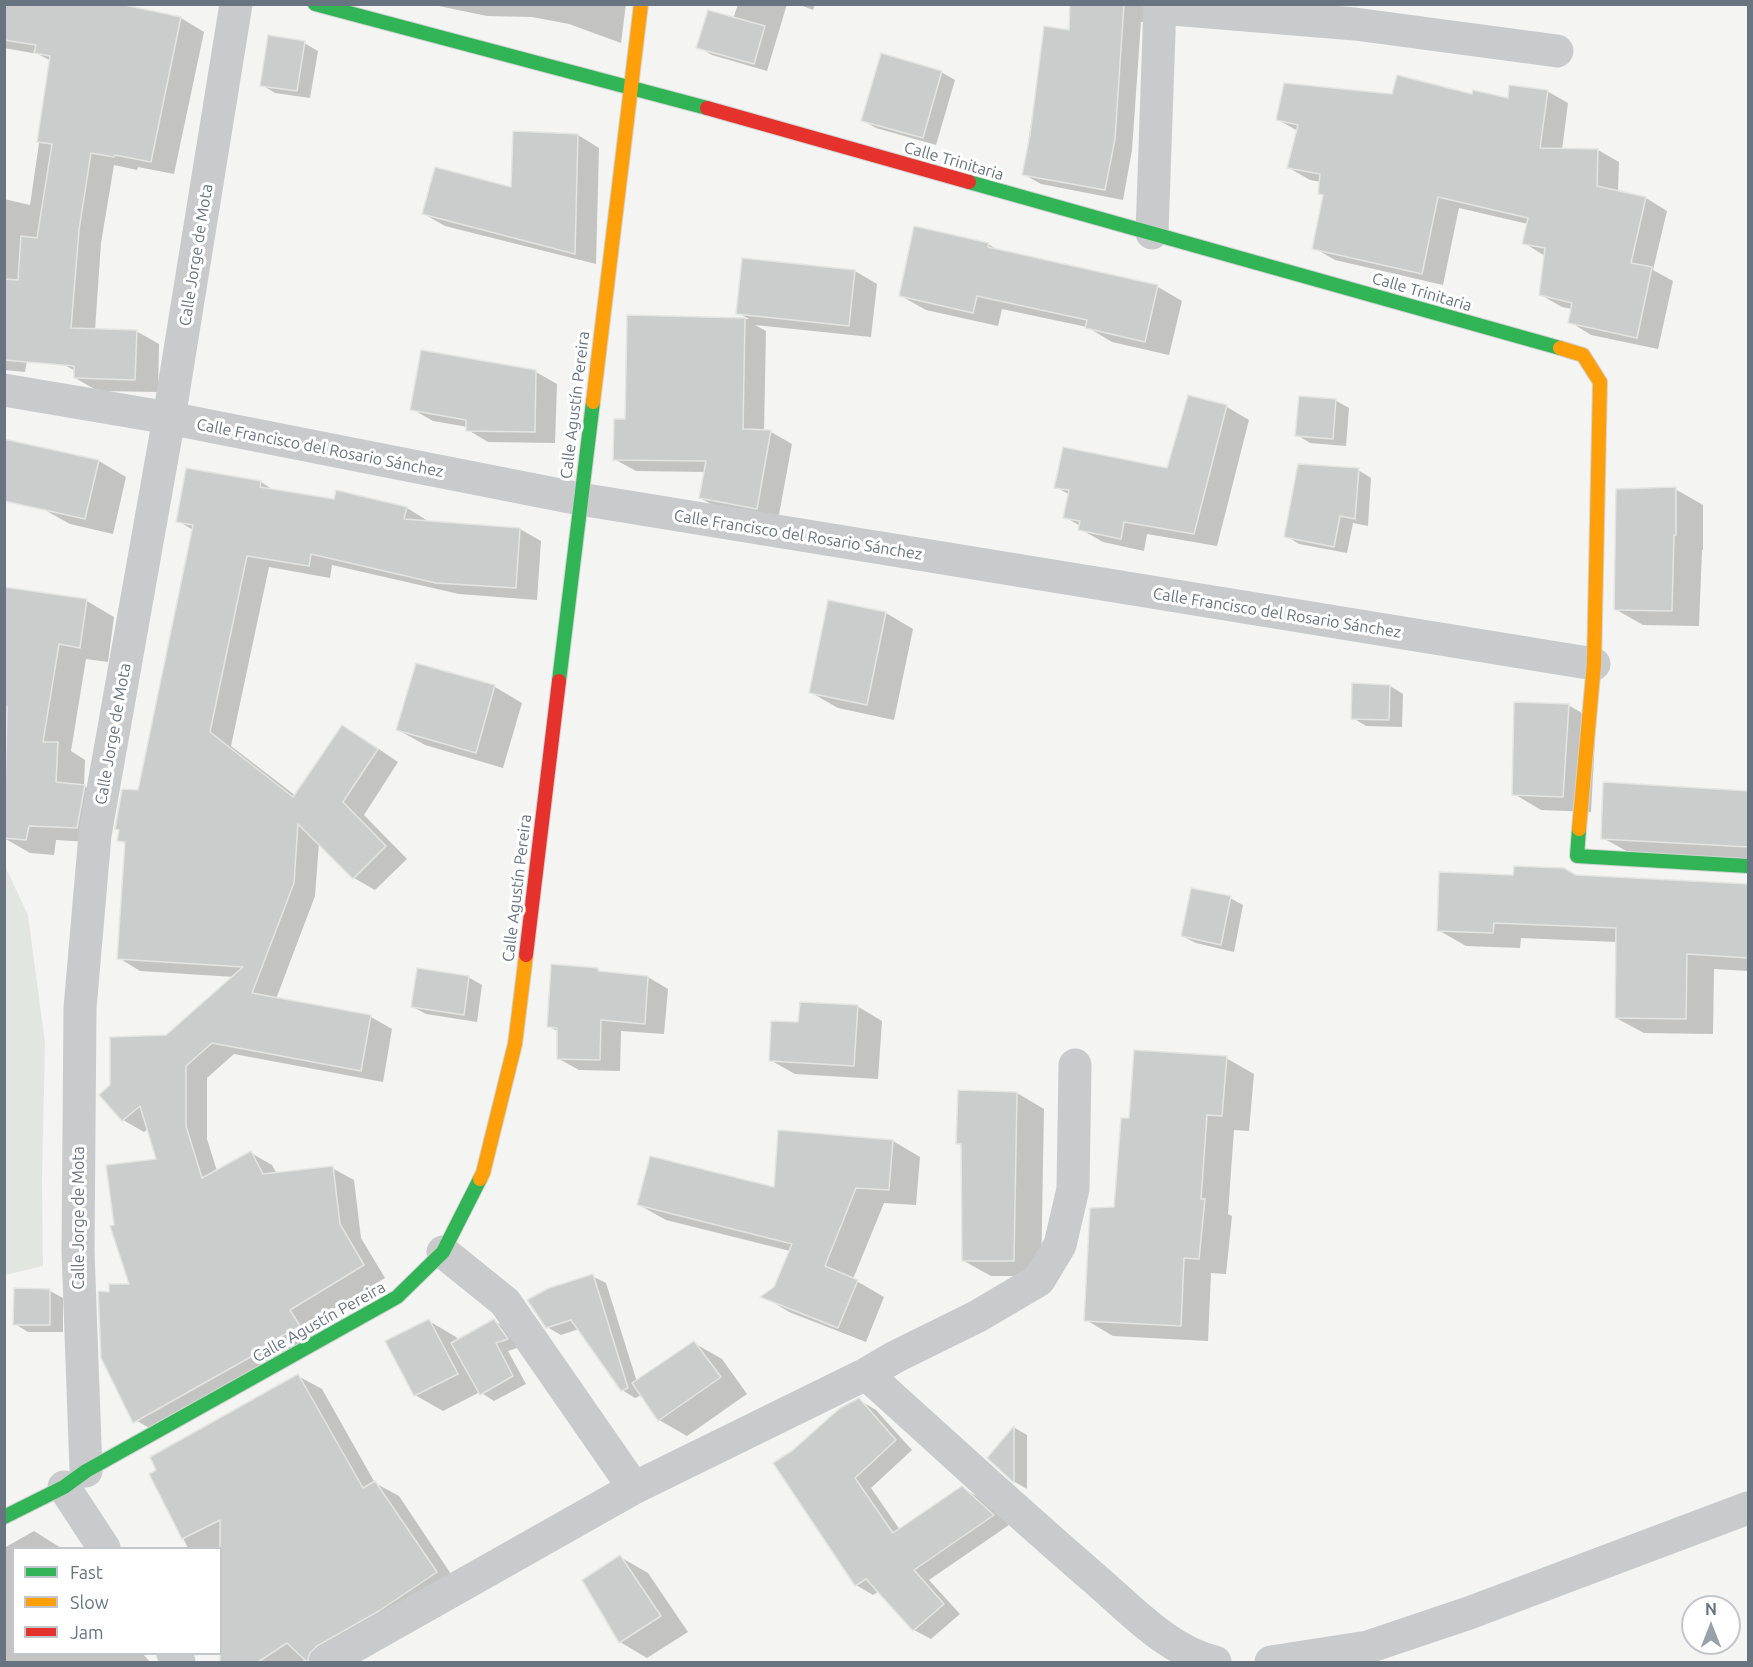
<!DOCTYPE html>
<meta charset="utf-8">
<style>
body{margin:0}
#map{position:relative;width:1753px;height:1667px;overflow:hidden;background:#f4f4f3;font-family:Ubuntu,sans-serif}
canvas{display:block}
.frame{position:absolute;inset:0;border:6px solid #687480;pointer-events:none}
.legend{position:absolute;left:12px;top:1547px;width:210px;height:108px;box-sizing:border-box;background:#fff;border:2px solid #c3c7cc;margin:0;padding:8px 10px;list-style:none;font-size:18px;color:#687480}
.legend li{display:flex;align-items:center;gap:12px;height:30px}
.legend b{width:30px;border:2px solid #c3c7cc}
.north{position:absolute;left:1681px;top:1595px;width:60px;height:60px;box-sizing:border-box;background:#fff;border:2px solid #c3c7cc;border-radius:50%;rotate:0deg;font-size:16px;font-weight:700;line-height:24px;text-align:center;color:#687480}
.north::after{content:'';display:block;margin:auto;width:21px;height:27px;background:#99a1a8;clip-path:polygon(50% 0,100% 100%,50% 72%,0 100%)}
</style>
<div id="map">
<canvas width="1753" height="1667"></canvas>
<div class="frame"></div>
<ul class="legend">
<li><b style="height:8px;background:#30b455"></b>Fast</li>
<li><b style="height:8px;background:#ff9f0a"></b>Slow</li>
<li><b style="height:8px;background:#e5322d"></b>Jam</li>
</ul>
<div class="north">N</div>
</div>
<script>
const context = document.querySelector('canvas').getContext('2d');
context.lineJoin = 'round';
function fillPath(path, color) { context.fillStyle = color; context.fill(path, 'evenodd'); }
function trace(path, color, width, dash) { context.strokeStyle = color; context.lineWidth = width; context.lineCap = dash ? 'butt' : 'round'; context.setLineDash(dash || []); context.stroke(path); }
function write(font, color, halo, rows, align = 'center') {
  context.font = font + ' Ubuntu,sans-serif'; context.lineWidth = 6; context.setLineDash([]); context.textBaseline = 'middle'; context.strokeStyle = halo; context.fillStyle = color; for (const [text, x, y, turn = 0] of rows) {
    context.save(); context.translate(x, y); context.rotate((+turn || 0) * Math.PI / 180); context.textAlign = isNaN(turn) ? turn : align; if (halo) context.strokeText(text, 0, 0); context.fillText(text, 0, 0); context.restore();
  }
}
fillPath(new Path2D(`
 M4,864L28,915L45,1043L42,1181L43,1266L5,1275Z`), '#e2e6e1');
fillPath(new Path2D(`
 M4,4H112L181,18L204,32L174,174L138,167L137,170L114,165L101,243L95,330L136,331L159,344L158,392L98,391L75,378V371L63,364L28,355L25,372L4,370V199L30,205L51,61L38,54L4,48Z
 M429,4H626L621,43L569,24L532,17L487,16Z
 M738,4H787L767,71L712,55L698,47L733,19Z
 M798,4H815L813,10Z
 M1072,4H1147L1146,22H1141L1132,150L1123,200L1041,184L1023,174L1046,28L1070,32Z
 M304,43L318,51L310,98L275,93L262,85Z
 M941,72L955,80L936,145L876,128L863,121Z
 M1547,91L1568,103L1562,150H1598L1619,162L1618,192L1646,198L1667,211L1653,270L1673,281L1658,349L1591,335L1570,322L1572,309L1562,307L1541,295L1545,256L1524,243L1528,224L1459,208L1443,285L1335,260L1314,248L1325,196L1319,193L1321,182L1310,180L1289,168L1298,131L1278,120L1393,96H1474L1509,100Z
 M578,135L599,148L596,264L445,226L424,214L512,189Z
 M988,244L1000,251L1158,287L1182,301L1169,355L1112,342L1087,327L1002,309L998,326L926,310L901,296Z
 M744,259L855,271L877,284L871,337L755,325L766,331L764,431L771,432L792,444L778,520L722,510L700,498L705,472L636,471L614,459L627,420L628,317L749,319L738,313Z
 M536,372L557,384L555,443L488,442L468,430V427L433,421L412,409Z
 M1189,397L1227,407L1249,420L1217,546L1147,534L1144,551L1103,542L1080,529V526L1065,517L1070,495L1056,487L1168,470Z
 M1335,400L1349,408L1346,446L1310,443L1297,435Z
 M99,461L126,477L113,534L70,524L43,509Z
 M1358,470L1371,478L1368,526L1353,523L1347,553L1299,544L1286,536Z
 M261,482L275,491L335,501L338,492L407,508L428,521L520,529L541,541L537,600L459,594L332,565L330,578L269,567L231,746L296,796L342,727L364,739L398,762L364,815L407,859L375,890L354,878L319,843L315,896L276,999L371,1017L392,1029L383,1082L234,1054L207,1078V1139L217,1171L251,1153L272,1165L277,1174L332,1168L354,1180L361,1238L385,1278L311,1322L320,1339L158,1433L137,1421L111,1293L131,1285L115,1226L158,1160L148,1129L144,1132L123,1120L167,1037L234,977L140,971L119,958L126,844L119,840L140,792L193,530L178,521Z
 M1675,489L1703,505V550H1702L1699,626L1643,625L1615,609Z
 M87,601L114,617L108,662L86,659L71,751L85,760L84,786L112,802L105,843L56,840L54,855L30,853L4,838L8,717H4V656Z
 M829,602L886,613L913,629L894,720L838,708L810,692Z
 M417,664L495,687L522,703L503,768L425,745L398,730Z
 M1390,686L1403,694L1402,727L1366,726L1353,718Z
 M1568,705L1596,721L1591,812L1541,810L1514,794Z
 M1748,792V859L1628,852L1603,838Z
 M1515,876H1575L1748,886V971L1714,969L1713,1034L1644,1033L1616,1018L1617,942L1521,938L1520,948L1466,946L1438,930Z
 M1230,898L1243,905L1234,952L1196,943L1182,936Z
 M597,969L605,974L648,977L668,989L664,1034L621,1031L620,1071L579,1070L559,1059V1032L548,1026Z
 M468,977L482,985L477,1022L426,1014L413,1007Z
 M857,1006L882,1021L878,1079L795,1074L770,1060L800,1023Z
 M1226,1058L1254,1074L1249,1131L1234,1130L1228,1214L1232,1216L1226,1274L1211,1273L1208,1341L1113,1336L1086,1320L1116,1209L1130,1120Z
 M1017,1093L1044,1109L1041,1276H991L964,1261L962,1146L958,1143Z
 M893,1141L920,1157L916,1205L884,1203L853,1279L884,1297L866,1342L789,1312L763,1296L775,1288L790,1251L666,1220L639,1205L776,1189Z
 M592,1276L606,1283L637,1382L694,1343L722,1359L747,1394L687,1436L659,1420L642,1395L635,1398L622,1390L579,1329L561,1335L547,1327Z
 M50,1291L63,1298V1332H28L15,1324Z
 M429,1321L456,1337L458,1340L494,1321L507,1328L520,1347L508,1351L526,1384L494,1401L480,1392L443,1411L415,1395Z
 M298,1376L322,1389L375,1483L399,1496L459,1586L312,1662L306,1659L301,1662H230L220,1649V1548H188L151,1474Z
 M859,1400L876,1410L912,1450L871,1488L900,1530L962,1488L980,1498L1009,1525L929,1580L960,1614L931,1639L914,1630L879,1591L873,1595L856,1585L775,1464Z
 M1015,1428L1027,1435V1489L1015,1482L989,1458Z
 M34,1531L61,1548H14V1654H143L150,1662H4V1548Z
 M620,1557L648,1573L688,1632L647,1658L620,1642Z`), '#0003');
const building = new Path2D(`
 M4,4H120L181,17L151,162L115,155L114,157L91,153L79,230L71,328L137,330L135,380L74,378V366L4,360V279L18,280L21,236L37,238L52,144L37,142L50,56L34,53L36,45L4,40Z
 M1070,4H1124L1115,139L1105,190L1022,175L1030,135L1044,26L1069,30Z
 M708,10L765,26L754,64L696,48Z
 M268,35L305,41L297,91L260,86Z
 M881,53L942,71L923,138L861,121Z
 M1397,75L1472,94L1473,90L1508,98L1509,85L1548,90L1540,148L1598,149L1597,186L1646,197L1631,263L1652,267L1637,338L1568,323L1572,303L1539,295L1545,248L1522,244L1528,218L1438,197L1422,274L1312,249L1323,195L1318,194L1320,174L1287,168L1298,125L1276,120L1284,83L1392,94Z
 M513,131L578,134L575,254L422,214L435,167L511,187Z
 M914,226L989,243L988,247L1158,285L1145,342L1085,328L1087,320L977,296L973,313L899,296Z
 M742,258L855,270L849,326L736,314Z
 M627,315L745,318L743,429L771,430L757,509L699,498L706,461L613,460L614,419H625Z
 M421,350L536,370L535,432L466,431V420L410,410Z
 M1188,395L1227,405L1194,534L1124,522L1121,539L1078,530L1080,521L1063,518L1069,490L1054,488L1063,447L1167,468Z
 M1299,396L1336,399L1333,439L1295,436Z
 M4,439L99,460L85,519L4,501Z
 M1298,464L1359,468L1355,519L1340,516L1334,547L1284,537Z
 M186,468L261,481L260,487L334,499L336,490L407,507L404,519L520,528L516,588L436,583L311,554L309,566L247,556L210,732L293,797L342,725L378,749L343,802L386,846L353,879L298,824L294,883L252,993L371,1015L361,1071L212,1043L186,1066V1126L202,1178L251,1151L263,1174L333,1166L340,1224L364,1265L290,1310L300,1326L278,1338L279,1341L133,1423L101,1358L98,1291L109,1292V1284H129L110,1226L114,1225L106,1165L156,1159L140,1106L122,1121L99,1095L110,1085V1037L166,1035L243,967L117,959L125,842L117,841L119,830L115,829L122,789L138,790L193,525L176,522Z
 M1676,487V535H1674L1672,611L1614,610L1616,489Z
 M4,587L87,599L80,648L59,644L43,742H58L56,782L85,785L77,828L29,826L26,840L4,838L7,707H4Z
 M828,600L886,612L867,705L809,693Z
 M416,663L495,685L476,753L396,730Z
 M1352,683L1390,685L1389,720L1351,719Z
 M1514,702L1569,704L1563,797L1512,795Z
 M1603,782L1749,791V847L1601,839Z
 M1514,866L1564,868L1576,875L1749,884V958L1687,954L1686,1019L1615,1018L1616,928L1494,923L1493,933L1437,931L1439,872L1513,875Z
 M1191,888L1231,896L1221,945L1181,936Z
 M551,964L598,968V971L648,976L645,1024L601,1020L600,1060L557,1059V1028L547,1027Z
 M417,968L469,976L464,1015L411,1007Z
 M800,1002L858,1005L854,1066L769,1061L771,1021L798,1022Z
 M1134,1050L1227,1056L1222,1116L1207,1115L1201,1199H1205L1199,1259L1184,1258L1181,1326L1084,1321L1090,1208L1114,1207L1121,1118H1129Z
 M958,1090L1017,1092L1014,1261H962L961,1144H956Z
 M778,1130L893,1140L889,1190L856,1188L825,1266L858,1280L838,1328L760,1297L774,1287L792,1244L637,1205L650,1156L774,1187Z
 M593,1274L628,1388L621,1391L571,1320L546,1328L527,1300L549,1288Z
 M14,1288L50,1289V1325H13Z
 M429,1319L458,1374L414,1396L385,1341Z
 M494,1319L508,1339L496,1343L513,1376L480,1395L451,1343Z
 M694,1341L721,1377L658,1421L632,1383Z
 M298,1374L363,1488L375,1481L437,1572L379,1611L317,1646L310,1653L307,1662L287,1643L258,1662H220V1520L182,1539L149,1474L156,1470L150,1457Z
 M859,1398L896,1440L855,1478L893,1533L962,1486L994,1515L914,1570L944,1604L913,1631L866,1579L855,1586L773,1463L793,1450L840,1408Z
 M1014,1426V1483L987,1458Z
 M620,1555L661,1616L619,1643L582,1580Z`);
fillPath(building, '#cbcccc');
trace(building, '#e4e4e3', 1.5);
const fast = new Path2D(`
 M315,4L707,108
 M969,182L1560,348
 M559,681L593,402
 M1579,829L1577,856L1748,866
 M4,1517L64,1487L86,1471L397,1297L443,1252L480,1179`);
const slow = new Path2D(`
 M1560,348L1583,355L1600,382L1594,664L1579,829
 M593,402L641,4
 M480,1179L483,1173L515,1044L526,955`);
const jam = new Path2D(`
 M707,108L969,182
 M526,955L559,681`);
trace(fast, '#d1d2d2', 16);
trace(slow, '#d1d2d2', 16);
trace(jam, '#d1d2d2', 16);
trace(new Path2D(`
 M1160,8L1355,24L1557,51
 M1152,233L1160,4
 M4,390L169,418L580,499L1594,664
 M443,1252L505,1302L634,1488
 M866,1374C942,1442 1016,1511 1094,1578C1130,1609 1168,1651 1215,1662
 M86,1471L78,1251L80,1008L95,835L169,418L236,4
 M64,1487L104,1548
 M173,1654L179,1662
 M326,1662L634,1488L866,1374L895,1357L978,1316L1039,1280L1060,1245L1073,1189L1075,1065
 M1271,1662L1368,1647L1469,1613L1748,1508`), '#c9cacb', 33);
trace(fast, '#30b455', 14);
trace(slow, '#ff9f0a', 14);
trace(jam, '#e5322d', 14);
write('16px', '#687480', '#fff', [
 ["Calle Trinitaria",954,161,16],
 ["Calle Jorge de Mota",196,255,-81],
 ["Calle Trinitaria",1422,292,16],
 ["Calle Agustín Pereira",575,405,-83],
 ["Calle Francisco del Rosario Sánchez",320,448,11],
 ["Calle Francisco del Rosario Sánchez",798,535,9],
 ["Calle Francisco del Rosario Sánchez",1277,613,9],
 ["Calle Jorge de Mota",113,734,-80],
 ["Calle Agustín Pereira",517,888,-83],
 ["Calle Jorge de Mota",79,1218,-90],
 ["Calle Agustín Pereira",319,1322,-29]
]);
</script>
